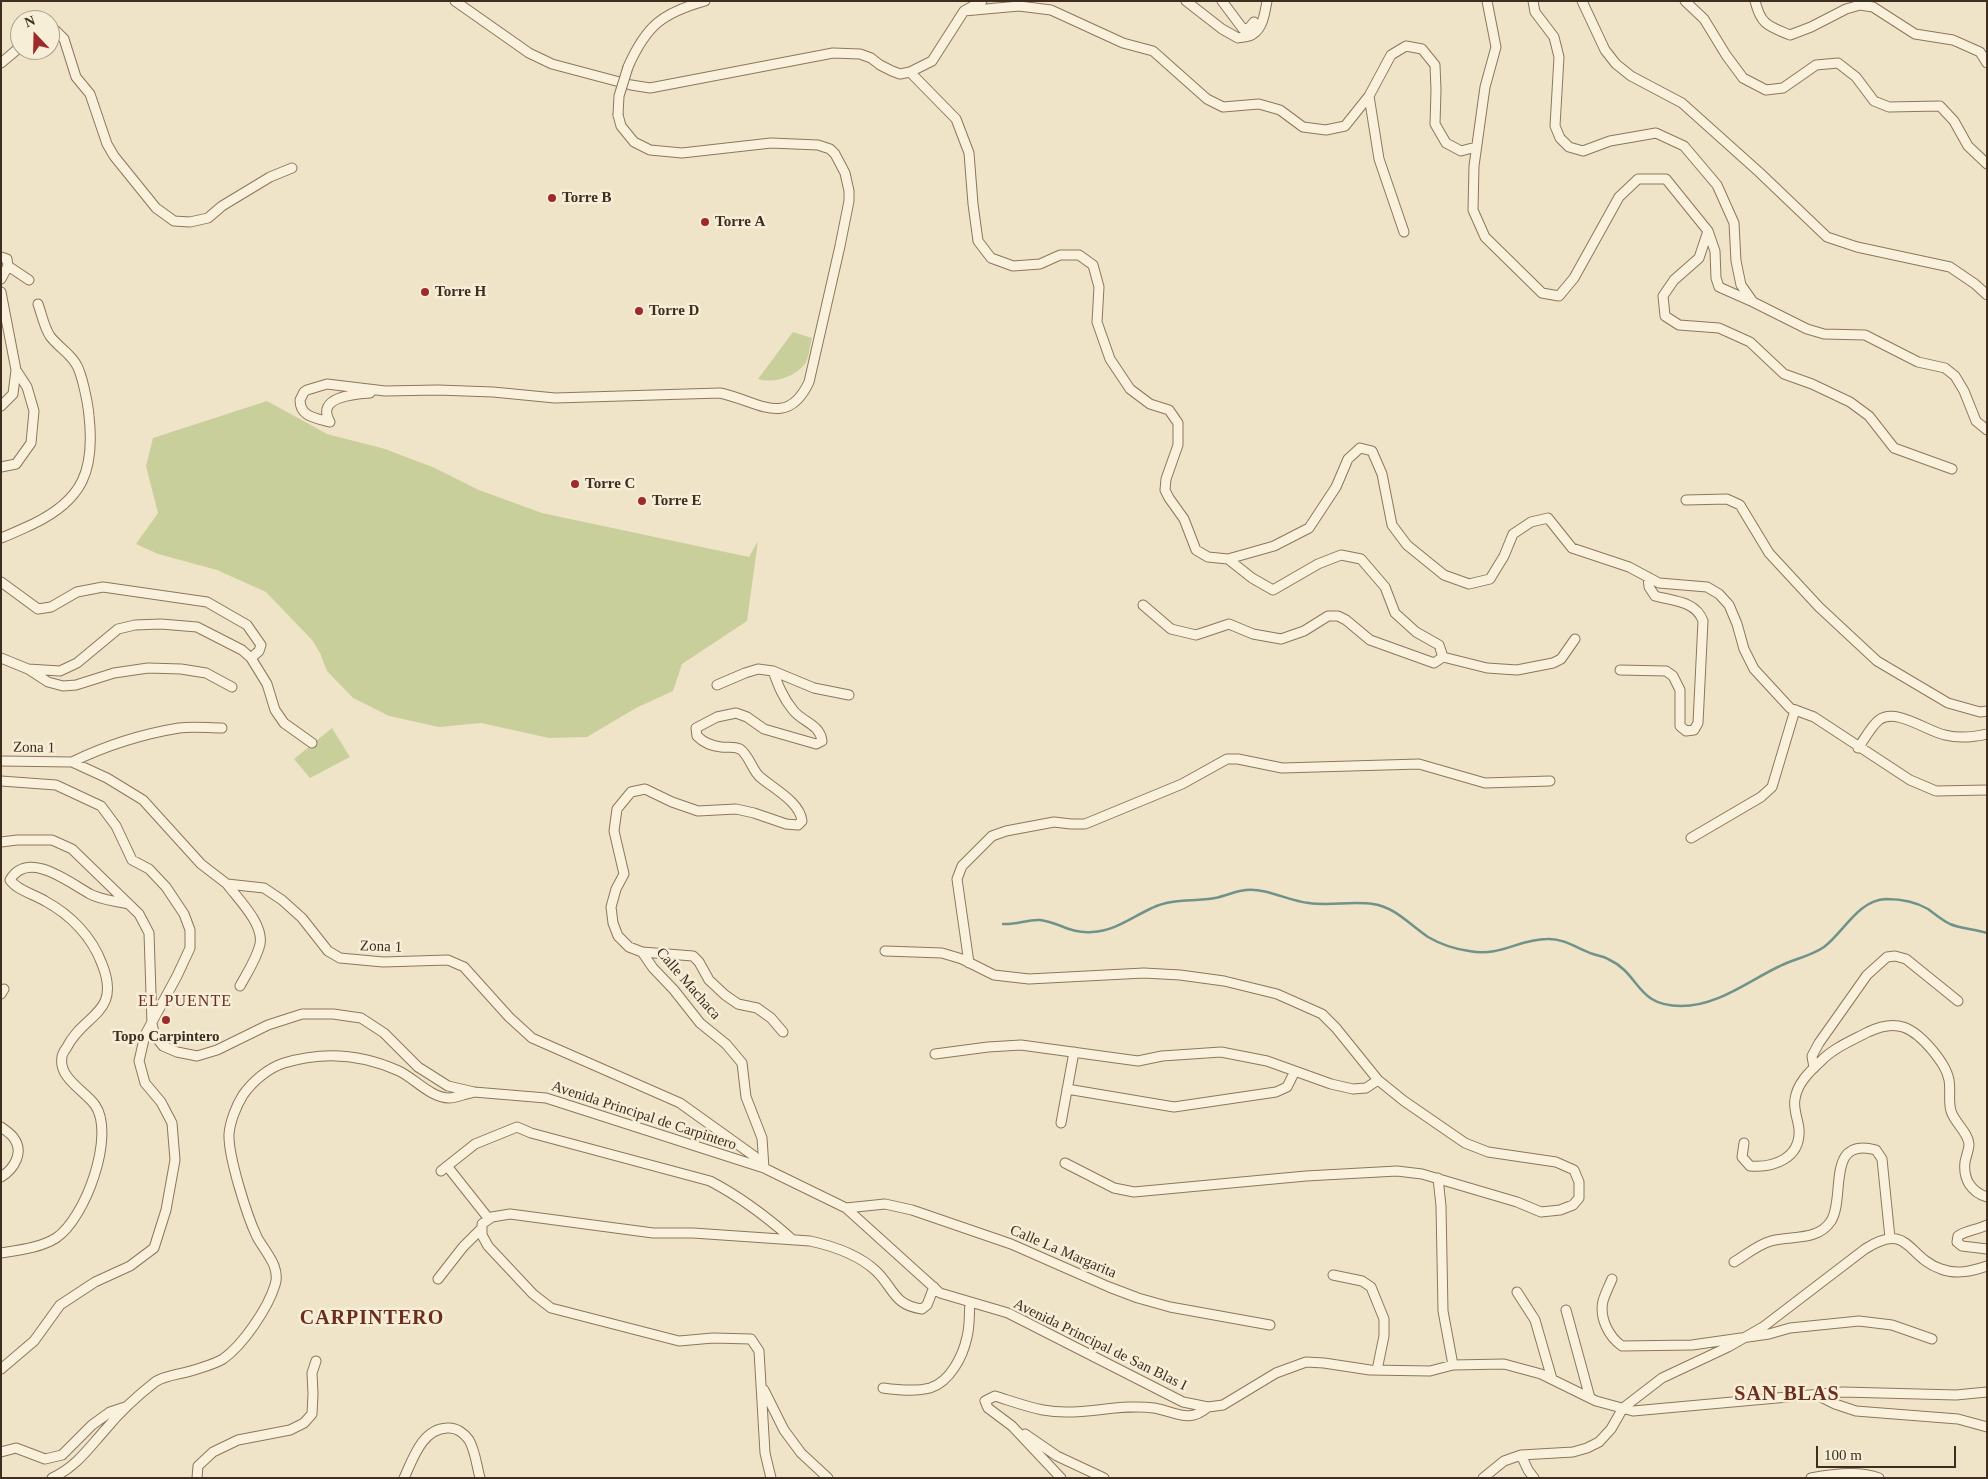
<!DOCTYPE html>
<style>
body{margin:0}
#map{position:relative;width:1988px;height:1479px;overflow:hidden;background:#f0e4c8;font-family:Georgia,serif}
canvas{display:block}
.frame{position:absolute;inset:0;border:2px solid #3d2e20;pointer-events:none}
.north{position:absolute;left:10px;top:10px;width:50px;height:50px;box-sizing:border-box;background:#f7eed8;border:1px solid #ada18e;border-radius:50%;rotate:339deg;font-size:14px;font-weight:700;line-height:20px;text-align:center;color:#3d2e20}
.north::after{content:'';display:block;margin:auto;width:18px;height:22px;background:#9e2a2b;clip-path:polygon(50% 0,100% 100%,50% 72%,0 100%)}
.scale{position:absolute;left:1816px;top:1446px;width:140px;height:22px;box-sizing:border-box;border:2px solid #3d2e20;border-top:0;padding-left:6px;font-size:15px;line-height:18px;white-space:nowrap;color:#3d2e20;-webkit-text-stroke:4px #f7eed8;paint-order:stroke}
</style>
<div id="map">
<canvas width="1988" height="1479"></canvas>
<div class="frame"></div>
<div class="north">N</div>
<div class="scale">100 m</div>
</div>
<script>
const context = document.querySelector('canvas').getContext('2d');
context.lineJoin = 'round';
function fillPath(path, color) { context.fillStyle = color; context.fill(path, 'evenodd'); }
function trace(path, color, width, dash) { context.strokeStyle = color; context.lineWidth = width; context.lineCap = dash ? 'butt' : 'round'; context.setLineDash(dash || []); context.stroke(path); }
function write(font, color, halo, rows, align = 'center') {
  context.font = font + ' Georgia,serif'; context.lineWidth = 5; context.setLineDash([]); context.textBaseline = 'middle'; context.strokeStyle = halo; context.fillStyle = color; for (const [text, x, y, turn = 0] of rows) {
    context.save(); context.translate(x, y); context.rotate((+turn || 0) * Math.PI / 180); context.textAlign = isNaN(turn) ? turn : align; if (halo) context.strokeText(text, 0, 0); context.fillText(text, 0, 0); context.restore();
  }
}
fillPath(new Path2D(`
 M793,332L812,338C810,345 809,358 805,364C795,377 773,384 758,379Z
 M267,401L327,434L385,449L435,468L479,490L542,513L749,557L758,541L747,621L682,664L673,691L636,708L587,737L549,738L481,723L439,727L389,716L353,698L327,671L320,653L312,640L266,592L217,570L158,554L136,544L158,513L146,466L153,438Z
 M332,728L350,757L310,778L294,759Z`), '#c9cf9b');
trace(new Path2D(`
 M1003,924C1016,925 1028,919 1040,920C1059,922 1070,934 1092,932C1115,931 1132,917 1152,908C1172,898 1194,902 1215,898C1226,896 1235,891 1246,890C1268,888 1288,901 1309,903C1330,906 1352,901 1373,904C1395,907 1410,925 1428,937C1440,944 1455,949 1469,951C1502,957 1518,939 1547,939C1564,938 1578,949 1593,954C1598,956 1603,956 1608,959C1641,974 1635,1006 1681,1006C1718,1006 1748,981 1780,966C1794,959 1811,956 1824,947C1844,932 1858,900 1886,899C1900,899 1916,902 1928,909C1935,914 1942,920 1950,924C1962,929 1975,929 1987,933`), '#6f938a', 2.5);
const street = new Path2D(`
 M455,1L529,53L552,64L631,85L650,88L833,53L860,54L871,58L880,65L892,71L900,74L910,72L932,61L964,11L982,1
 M1186,1L1222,29L1238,38C1242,37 1250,37 1253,34C1263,28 1265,12 1267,1
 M1222,1L1243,29L1249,28L1254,22
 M1487,1L1496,47L1485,87L1474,166L1473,210L1485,237L1542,293L1559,296L1574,278L1619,197L1638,179H1666L1708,231L1699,258L1674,280L1663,296L1665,316L1679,325L1719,328L1750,342L1784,374L1812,384L1850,402L1869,416L1894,448L1952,469
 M1533,1L1535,12L1554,37L1559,57L1555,126L1560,138L1569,147L1583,151L1610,141L1656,133L1684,146L1717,185L1734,223L1736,261L1741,285L1753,302
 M1582,1L1605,50L1616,64L1631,76L1682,103L1759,172L1827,237L1857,247L1950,267L1975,284L1987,295
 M1685,1L1704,19L1726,55L1743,78L1766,90L1783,88L1816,65L1838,63L1856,77L1874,101L1889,107L1940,106L1954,121L1968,146L1987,164
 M1755,1C1761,25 1768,26 1790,35L1811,27L1846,9L1860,5L1873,7L1915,34L1953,40L1980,52L1987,63
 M964,11L1019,6L1051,10L1123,43L1153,51L1207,99L1223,107L1259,104L1280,110L1303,127L1326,130L1345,126L1369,96L1391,55L1406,46L1422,49L1435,65L1436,90L1435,124L1446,143L1461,151L1476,147
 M50,30L56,31L64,39L76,77L90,94L107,144L114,156L156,208L174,221L190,222L208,218L222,206L270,177L292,168
 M1,63L20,47
 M628,67C646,26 662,13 705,1
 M910,72L956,119L969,153L973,204L978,241L991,258L1013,266L1040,264L1060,255H1079L1093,265L1099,287L1097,322L1110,359L1130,389L1150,404L1169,410L1178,423V445L1166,479L1165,490L1169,498L1184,519L1196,550L1208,557L1228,559L1274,546L1309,528L1336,487L1348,459L1360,448L1372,451L1382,474L1392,525L1407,545L1444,575L1469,584L1490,579L1504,556L1513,534L1531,522L1548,518L1572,548L1629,567L1659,583L1707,587L1719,594L1729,605L1737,624L1744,649L1754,669L1790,708L1814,717L1910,780L1936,791L1987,790
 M1369,96L1379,159L1404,232
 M1708,231L1715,251L1716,278L1719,287L1753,302L1807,329L1824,334L1865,335L1918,362L1945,368L1955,376L1964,391L1976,421L1987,430
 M1,257L7,259L8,266
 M8,266L29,280
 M1,279L8,266
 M1,292L16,370L13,394L1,406
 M330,422C316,418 300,417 300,400L304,392L307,390L327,384L385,391L438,390L493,392L555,398L720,393C758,401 787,429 809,382L840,246L849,201V191L845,173L835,154L830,149L818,145L771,143L682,153L650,150L634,142L621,126L618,115
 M330,422C315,397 354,394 370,393
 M1,467L16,464L31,443L34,411L27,387L16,370
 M1686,500L1727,499L1740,505L1769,553L1819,607L1877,661L1948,703L1980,712L1987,711
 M1,538C12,534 22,529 33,524C83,500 95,470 89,416C88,404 82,373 76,364C70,353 57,346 50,336C44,327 42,315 38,304
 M1,582L38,609L51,607L77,592L103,587L207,602L247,625L261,645L259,651L251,658
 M1143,605L1171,629L1196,635L1229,624L1253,634L1281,639L1304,631L1328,616H1338L1346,620L1370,640L1434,663L1443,657L1439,645L1416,632L1395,613L1385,587L1361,559L1341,555L1318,564L1273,590L1252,578L1228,559
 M1443,657L1487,668L1517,670L1553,663L1561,659L1575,639
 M1,658L28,669L48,682L63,686L76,685L114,673L148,668L181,669L206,673L232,687
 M28,669L60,671L77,663L118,629L135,625L161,624L197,627L242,650L251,658L267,684L275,710L284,723L312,743
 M1620,670L1666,671L1673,676L1680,690V726L1686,731L1694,730L1698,723L1703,621C1696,601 1673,601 1655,596L1649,587L1648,577
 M773,671C778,685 783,698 793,710C802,722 820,724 822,741L816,744L764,729L747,717L736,713L717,717L696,728L697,736C704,743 711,746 721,747C728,748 733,746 740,749C749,755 752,770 760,777C774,789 800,802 802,821L798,825L786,824L754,813L736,809L698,811L672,802L645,789L631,792L617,809L614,831L624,874L616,889L611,907L613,923L618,936L629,947L642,952L693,956L699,962L709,980L725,995L738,1004L757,1008L771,1018L783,1032
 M717,685L745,673L758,669L773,671L814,688L849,695
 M1858,748C1864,740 1872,725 1879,720C1896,707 1928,732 1945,735C1957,738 1974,737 1987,734
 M1,761L72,762L107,778L143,800L201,864L227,884L264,888L282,900L302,918L328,951L340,958L383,962L448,960L464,967L509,1017L532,1038L680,1103L754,1156L764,1168
 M72,762C105,746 142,734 179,728C193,726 208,728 222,728
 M1,781L56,785L101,806L116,826L132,860L149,869L166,887L184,914L190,930V948L177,976L145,1035L139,1061L145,1083L161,1102L172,1123L175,1160L166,1210L154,1248L130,1266L95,1282L60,1305L34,1341L1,1369
 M1691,838L1761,797L1772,787L1795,710
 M1,842L17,840H52L72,849L139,914L149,933L152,1024L155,1036L163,1046L177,1052L197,1056L217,1050L268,1025L302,1014H333L361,1018L384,1033L418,1067L448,1086L474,1092L546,1098L764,1168L846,1208L940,1293L1008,1313L1183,1402L1208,1407L1223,1405L1276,1373L1306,1362L1324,1363L1370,1370L1430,1371L1453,1365L1504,1364L1541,1374L1596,1401L1633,1411L1843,1392L1956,1395L1987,1392
 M227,884C238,899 264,924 260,944C257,958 247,973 240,986
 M885,951L942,953L962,959L994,975L1029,979L1144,973L1180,975L1224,981L1277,994L1322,1014L1336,1028L1378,1080L1404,1101L1465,1143L1488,1152L1556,1162L1574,1170L1579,1182V1198L1573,1205L1560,1210L1541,1212L1517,1202L1422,1174L1397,1171L1306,1176L1134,1192L1114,1188L1065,1163
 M642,952L653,968L674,990L700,1023L726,1044L742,1063L746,1097L762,1138L764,1168
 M969,963L957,879L962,866L992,836L1006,831L1054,822L1071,824H1085L1182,784L1227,759H1238L1282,768L1419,764L1485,783L1550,781
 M1,994L4,989
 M935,1054L988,1047L1021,1045L1138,1061L1162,1056L1221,1052L1267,1061L1331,1084L1353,1089L1366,1088L1378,1080
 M1814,1068L1812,1056L1819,1043L1867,975L1887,957L1895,956L1906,959L1958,1001
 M1067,1089L1174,1107L1276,1092L1287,1087L1295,1071
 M1061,1123L1074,1052
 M1,1127C5,1130 10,1133 13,1137C25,1152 14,1169 1,1177
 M1744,1143L1742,1157L1750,1166C1774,1168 1801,1158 1799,1129C1798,1119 1793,1109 1795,1099C1797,1084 1809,1072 1820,1062C1833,1048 1851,1041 1868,1032C1897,1018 1913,1027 1933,1051C1940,1060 1947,1069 1949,1080C1951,1090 1948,1101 1951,1111C1954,1122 1968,1132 1969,1144C1969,1150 1966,1156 1965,1162C1963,1179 1971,1192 1987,1197
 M447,1166L489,1219
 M441,1171L475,1144L517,1127L531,1133L710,1181C741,1197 767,1217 793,1240
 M1438,1178L1441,1206L1443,1311L1453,1365
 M846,1208L885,1204L912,1210L1011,1244L1109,1287L1138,1298L1170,1307L1270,1325
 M1987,1225C1977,1230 1967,1230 1958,1236L1957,1242L1962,1246L1987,1249
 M1,1253C19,1250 40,1248 56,1238C85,1219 116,1135 95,1105C85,1091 58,1078 62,1057C62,1054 65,1050 67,1047C83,1014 122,1014 102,964C92,937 71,915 45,901C34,894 18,891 10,880C28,849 70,883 90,894C101,900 116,901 128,904
 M1734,1262C1746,1255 1757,1245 1771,1241C1791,1235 1817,1242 1831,1221C1846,1197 1825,1136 1876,1150L1882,1159L1890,1238
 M1333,1275L1362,1281L1371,1287L1384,1319V1336L1377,1370
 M438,1279L463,1247L482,1228
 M1612,1279C1609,1286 1605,1294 1603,1301C1599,1318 1609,1337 1622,1346L1692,1345L1769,1334L1790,1328L1859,1321L1892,1325L1932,1339
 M1517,1292L1535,1320L1552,1379
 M1566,1310L1590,1398
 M883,1388C898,1390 915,1392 930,1388C950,1382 963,1356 967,1337C970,1326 969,1313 970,1302
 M764,1390L784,1430L801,1453L828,1478
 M1817,1395L1835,1404L1856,1411L1958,1419L1987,1427
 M1025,1434L1057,1456L1104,1478
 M1,1452L16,1448L45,1459L62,1455L92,1425L110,1412L125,1407
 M1521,1455L1528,1470L1534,1478
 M52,1478C76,1467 88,1449 105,1430C119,1413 137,1396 155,1382C165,1375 183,1374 194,1370C203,1367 215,1364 223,1359C243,1345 268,1308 275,1285C281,1267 265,1252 257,1237C247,1216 228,1156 229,1134C230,1122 236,1106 243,1095C252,1082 268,1068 284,1063C323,1051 362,1054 399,1071C414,1078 431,1098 449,1098C456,1098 464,1094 471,1093
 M197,1478L198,1466L213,1452L238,1440L290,1430L304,1423L312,1414L313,1394L312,1373L316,1361
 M404,1478C413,1459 422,1429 447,1428C456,1427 464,1433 469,1440C475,1450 477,1467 480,1478
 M771,1478L765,1453L759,1351L751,1339L713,1338L679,1341L551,1308L533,1294L488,1246L482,1235V1224L492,1217L510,1214L653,1233H693L810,1241C833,1246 859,1255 876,1271C894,1288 893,1305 922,1309L927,1305L934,1287
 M1061,1478L1012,1426L988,1408L985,1401L995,1396C1011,1401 1027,1407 1043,1410C1080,1417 1118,1403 1154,1408C1176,1412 1189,1424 1208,1407
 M1483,1478L1504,1461L1521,1455L1573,1452L1587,1448L1599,1442L1611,1429L1623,1408L1662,1378L1728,1347L1763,1327L1865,1249C1910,1221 1906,1257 1941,1269C1957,1275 1972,1271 1987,1266
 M1811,1478C1831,1474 1859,1470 1879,1478`);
trace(street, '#8d765c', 11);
trace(street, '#faf1dc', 9);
const streetBridge = new Path2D(`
 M618,115L619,96L628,67`);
trace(streetBridge, '#8d765c', 11, []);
trace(streetBridge, '#faf1dc', 9);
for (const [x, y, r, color] of [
 [552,198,5,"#9e2a2b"],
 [705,222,5,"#9e2a2b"],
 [425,292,5,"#9e2a2b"],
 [639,311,5,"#9e2a2b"],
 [575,484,5,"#9e2a2b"],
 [642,501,5,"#9e2a2b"],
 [166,1020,5,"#9e2a2b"]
]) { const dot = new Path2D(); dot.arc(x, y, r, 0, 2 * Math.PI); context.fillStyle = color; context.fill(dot); trace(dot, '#f7eed8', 2); }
write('bold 15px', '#3d2e20', '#f7eed8', [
 ["Torre B",562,198],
 ["Torre A",715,222],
 ["Torre H",435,292],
 ["Torre D",649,311],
 ["Torre C",585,484],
 ["Torre E",652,501],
 ["Topo Carpintero",166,1037,"center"]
], 'left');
write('15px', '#3d2e20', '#f7eed8', [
 ["Zona 1",34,748,1],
 ["Zona 1",381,947,2],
 ["Calle Machaca",688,984,49],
 ["Avenida Principal de Carpintero",644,1116,18],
 ["Calle La Margarita",1063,1252,23],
 ["Avenida Principal de San Blas I",1100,1345,26]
]);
context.letterSpacing = '1px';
write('16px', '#6b2e1e', '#f7eed8', [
 ["EL PUENTE",185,1002]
]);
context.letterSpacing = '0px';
context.letterSpacing = '1px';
write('bold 20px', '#6b2e1e', '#f7eed8', [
 ["CARPINTERO",372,1319],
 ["SAN BLAS",1787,1395]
]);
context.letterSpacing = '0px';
</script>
